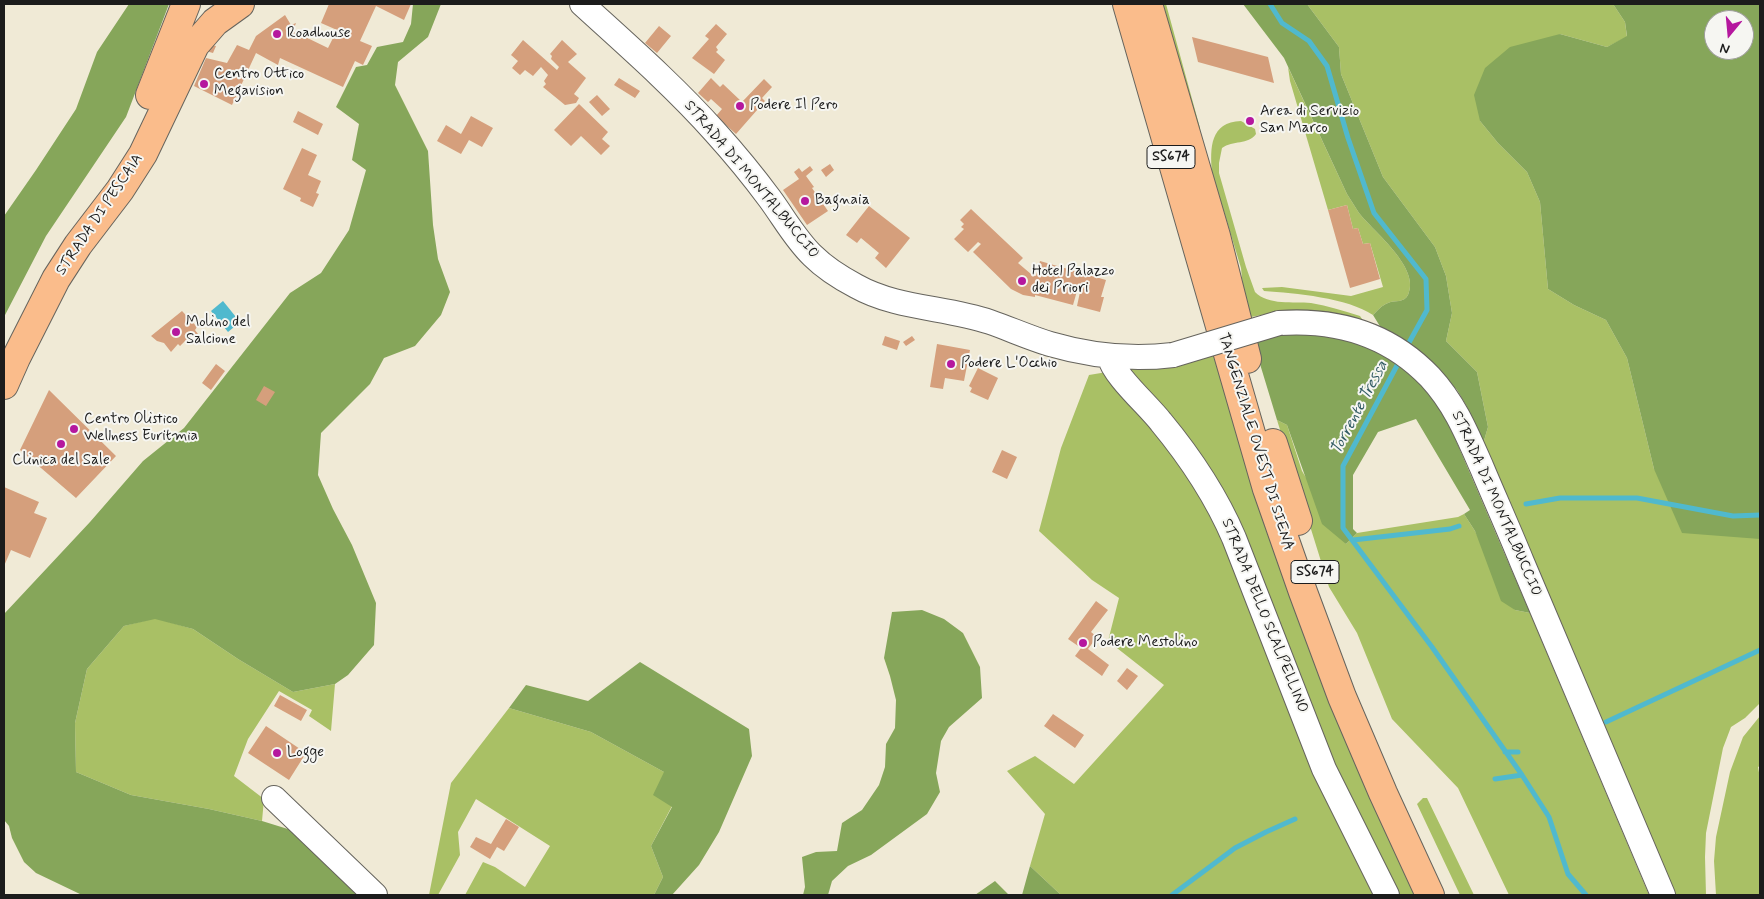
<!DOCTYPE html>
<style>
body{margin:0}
#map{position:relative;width:1764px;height:899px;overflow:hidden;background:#f0ead6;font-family:Mynerve,sans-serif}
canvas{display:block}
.frame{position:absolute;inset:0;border:5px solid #1c1c1c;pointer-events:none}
.north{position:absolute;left:1704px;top:10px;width:50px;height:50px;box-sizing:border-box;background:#f6f6f2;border:1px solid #9f9f9c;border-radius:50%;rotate:197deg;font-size:14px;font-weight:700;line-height:20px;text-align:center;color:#1c1c1c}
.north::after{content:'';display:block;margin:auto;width:18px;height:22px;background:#b5179e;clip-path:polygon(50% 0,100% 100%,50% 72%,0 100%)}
</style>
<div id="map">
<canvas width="1764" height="899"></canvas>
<div class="frame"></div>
<div class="north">N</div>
</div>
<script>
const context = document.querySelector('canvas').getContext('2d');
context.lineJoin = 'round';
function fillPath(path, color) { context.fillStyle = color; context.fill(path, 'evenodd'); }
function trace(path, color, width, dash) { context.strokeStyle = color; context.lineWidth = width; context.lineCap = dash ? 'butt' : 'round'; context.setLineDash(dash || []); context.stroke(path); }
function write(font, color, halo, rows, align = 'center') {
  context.font = font + ' Mynerve,sans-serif'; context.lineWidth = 4; context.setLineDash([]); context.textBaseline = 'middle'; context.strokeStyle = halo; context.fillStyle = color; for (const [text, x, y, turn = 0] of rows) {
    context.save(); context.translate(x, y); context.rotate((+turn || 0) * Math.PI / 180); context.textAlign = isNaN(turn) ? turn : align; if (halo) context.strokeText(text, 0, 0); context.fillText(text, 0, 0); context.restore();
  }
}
fillPath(new Path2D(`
 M1156,4H1166L1200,128L1201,145Z
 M1307,4H1613L1625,22L1627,37L1607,47L1560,34L1480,121L1498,143L1527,172L1540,202L1548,289L1574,305L1606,320L1627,358L1654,469L1760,539V703L1745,718L1731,727L1723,748L1706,833L1705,857L1706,895H1674L1483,444L1488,427L1477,372L1446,341L1452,313L1446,276L1435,247L1383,177L1341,74L1339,47Z
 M1288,67L1347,194C1351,200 1355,207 1359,213C1374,232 1421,268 1408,295C1404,303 1395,300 1388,303C1382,305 1377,311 1373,315C1348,298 1295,293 1264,291L1262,288L1282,287L1351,296L1383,287L1370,243L1363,244L1358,228L1353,229L1347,205L1328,210L1290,81Z
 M1241,121L1255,129L1256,134C1248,145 1233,140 1222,148L1219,163V173L1246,267L1255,292C1269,306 1293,301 1311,303C1328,306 1344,311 1360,316L1364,322C1319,308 1292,308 1246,318L1241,268L1212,172C1210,148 1210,122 1241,121Z
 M1215,354L1418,895H1061L1030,866L1045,814L1007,771L1035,756L1074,784L1164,685L1108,641L1119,598L1092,580L1039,531L1061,448L1089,375Z
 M1277,420L1287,425L1302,471L1346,544L1357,533L1458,517L1464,514L1475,531L1515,610L1530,613L1649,895H1509L1458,788L1392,719L1357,633L1329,587Z
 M155,618L193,629L238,659L293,692L335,684L331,731L309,716L312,710L279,691L248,739L234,776L264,799L262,821L209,809L131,795L76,772L75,723L87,669L124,626Z
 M509,708L591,732L664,772L672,806L651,846L663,877L654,895H465L483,862L495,867L525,887L550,846L476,799L458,832L460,855L438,895H429L451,783Z
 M1760,716V766L1758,767L1760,778V895H1716L1714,861L1716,837L1730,772L1743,737Z
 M1423,798H1427L1474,895H1460L1417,804Z`), '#a9c065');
fillPath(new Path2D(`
 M129,4H169L126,117L46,236L4,317V216L36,170L76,109L97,52Z
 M413,4H441L428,37L398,62L395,85L428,151L433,225L438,259L450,292L441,315L415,346L384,358L370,384L321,433L318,475L333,509L352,545L376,603L374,645L348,675L335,684L293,692L238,659L193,629L155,619L124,626L87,669L75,723L76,772L131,795L209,809L262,821L291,830L365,895H82L36,873L24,862L12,838L9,826L4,820V614L90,522L143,461L184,428L290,293L321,273L349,230L366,170L352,160L359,124L336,107L356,67L367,65L377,47L403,42L411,24Z
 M1243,4H1307L1339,47L1341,74L1383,177L1435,247L1446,276L1452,313L1446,341L1477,372L1488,427L1483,444L1466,405L1457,390L1433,365L1381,328L1373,315C1377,311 1382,305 1388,303C1395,300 1404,303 1408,295C1421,268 1374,232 1359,213C1355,207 1351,200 1347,194L1284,58Z
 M1613,4H1760V539L1682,533L1654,469L1627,358L1606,320L1574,305L1548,289L1540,202L1527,172L1498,143L1480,121L1474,95L1485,68L1510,47L1560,34L1607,47L1627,36L1625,22ZM1714,20H1744V50H1714Z
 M1300,333C1316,335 1335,335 1350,339C1394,352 1425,384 1448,422L1530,613L1515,610L1501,601L1475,531L1464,514L1470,510L1416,419L1378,432L1353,475V529L1357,533L1346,544L1322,524L1287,425L1277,420L1253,341L1277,334Z
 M922,610L944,619L963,633L980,667L982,698L949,727L941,741L936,773L940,792L927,814L871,855L848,866L832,881L828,895H803L805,887L802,857L816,852L837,851L842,823L862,810L879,785L885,767L886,744L895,728L896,700L890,676L884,658L892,612Z
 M640,662L749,729L752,756L719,832L699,865L672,895H654L663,877L651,846L672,807L653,795L664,772L591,732L509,708L526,685L588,701Z
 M1030,866L1061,895H1022Z
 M995,881L1009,895H975Z`), '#86a65a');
fillPath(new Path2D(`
 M223,301L240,322L228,332L211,311Z`), '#50b9ce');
trace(new Path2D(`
 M1270,4L1282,23L1309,41L1327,66L1348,138L1374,213L1426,279L1427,310L1406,348
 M1400,360L1343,466V528L1432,647L1522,775L1549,817L1568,874L1586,895
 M1526,504L1560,498H1637L1733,516L1760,515
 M1353,540L1450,529L1459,526
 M1606,722L1760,650
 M1505,752H1518
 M1495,779L1522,775
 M1172,895L1235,848L1266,832L1295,819`), '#50b9ce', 5);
fillPath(new Path2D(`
 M329,4H411L404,20L376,6L360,41L372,46L363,65L355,61L343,87L280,58L278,65L256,53L232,105L194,86L206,58L227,63L237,45L249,50L256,36L285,15L291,25L296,23L293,31L328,48L337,30L321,23Z
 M716,24L727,34L716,47L718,50L716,52L725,60L714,74L692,58L709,39L705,36Z
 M659,26L671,36L657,53L645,43Z
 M1192,37L1268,57L1274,83L1198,62Z
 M523,40L557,70L559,67L551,59L552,56L550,54L562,40L577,54L568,62L586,78L574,94L579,98L576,103L565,105L543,87L546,84L544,81L548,75L541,67L533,76L525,70L520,75L512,68L518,61L511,55Z
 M208,44L216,46L213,53L206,51Z
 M619,78L640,91L635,98L614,85Z
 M711,78L720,87L723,84L742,102L764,79L772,87L762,98L765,101L736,134L716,116L722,109L711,99L708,102L698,93Z
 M597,95L610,109L602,116L589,102Z
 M579,104L608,132L602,139L610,146L601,155L581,136L571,146L554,130Z
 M298,111L323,124L318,135L293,122Z
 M471,116L493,128L482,147L469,140L461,154L437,141L446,125L461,134Z
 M302,148L317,155L308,175L321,181L316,193L319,194L313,207L300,201L301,198L283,189Z
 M830,164L834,170L826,177L821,170Z
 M810,166L813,170L806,176L814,187L812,188L828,211L807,225L783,190L799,179L794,172L799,168L802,172Z
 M1347,205L1353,229L1358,228L1363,244L1370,243L1380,279L1350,288L1328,210Z
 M869,206L910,238L886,268L875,258L879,253L861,238L857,243L846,235Z
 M971,209L1023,258L1018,263L1031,274L1036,276L1040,261L1106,280L1101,297H1104L1100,312L1077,306L1080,292L1077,291L1073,305L1035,295V297L1023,295L1011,289L973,252L981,244L978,242L968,252L954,239L964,229L961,227L964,224L960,220Z
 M182,311L197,327L195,330L198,334L187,343L185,341L180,346L178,344L171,352L164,343L157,341L151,336Z
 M885,336L900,341L897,350L882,345Z
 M912,336L915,340L906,346L903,342Z
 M937,344L970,350L964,381L945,378L943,389L930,387Z
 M216,364L225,371L211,390L202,383Z
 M978,368L998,378L988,400L970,392L972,388L969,386Z
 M264,386L275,392L266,406L256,400Z
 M49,390L116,456L76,498L20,450Z
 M1002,450L1017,457L1007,479L992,472Z
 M4,487L39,502L34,513L47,518L30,558L11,550L4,566Z
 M1096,601L1108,610L1091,632L1097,637L1088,649L1109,665L1102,676L1075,656L1081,648L1068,639Z
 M1127,668L1138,676L1127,690L1117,681Z
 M280,695L307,710L301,721L274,706Z
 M1053,714L1084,735L1075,748L1044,726Z
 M266,726L306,753L289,780L248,753Z
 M506,819L519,827L504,851L497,847L490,859L470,847L476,837L491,844Z`), '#d59f7c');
const minor = new Path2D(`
 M582,4C627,45 674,86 715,132C734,153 753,176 770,199C784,218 796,240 813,256C825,268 841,278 856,286C897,309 946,307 990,322C1010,329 1030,338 1050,344C1091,356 1132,360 1173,355
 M1279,323C1337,319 1389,334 1430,377C1455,404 1467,434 1482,468C1495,499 1509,530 1522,562C1569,673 1616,784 1663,895
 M1109,356C1114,376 1147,404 1161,422C1190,457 1216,496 1234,538L1324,769L1387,895
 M274,798L375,895`);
const major = new Path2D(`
 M150,95L186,4
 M4,385L16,358L56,279L78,245L120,190L143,154L195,45L215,22L240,4`);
const highway = new Path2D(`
 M1127,4L1267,489L1303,592L1342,697L1383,793L1430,895
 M1148,4L1216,236L1247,359
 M1273,443L1298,521`);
trace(minor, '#66645d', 26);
trace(major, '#66645d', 30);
trace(highway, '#66645d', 30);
trace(minor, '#fff', 24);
trace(major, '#fabc8b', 28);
trace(highway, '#fabc8b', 28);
const minorBridge = new Path2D(`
 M1173,355L1279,323`);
trace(minorBridge, '#66645d', 26, []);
trace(minorBridge, '#fff', 24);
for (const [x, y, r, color] of [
 [277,34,5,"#b5179e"],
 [204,84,5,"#b5179e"],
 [740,106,5,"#b5179e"],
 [1250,121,5,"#b5179e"],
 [805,201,5,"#b5179e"],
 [1022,281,5,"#b5179e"],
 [176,332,5,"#b5179e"],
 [951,364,5,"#b5179e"],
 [74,429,5,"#b5179e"],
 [61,444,5,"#b5179e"],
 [1083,643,5,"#b5179e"],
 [277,753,5,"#b5179e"]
]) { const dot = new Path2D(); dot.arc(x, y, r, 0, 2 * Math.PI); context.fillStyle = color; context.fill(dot); trace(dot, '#f6f6f2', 2); }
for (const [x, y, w] of [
 [1171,157,48],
 [1315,572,48]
]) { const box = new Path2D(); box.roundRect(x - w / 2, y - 11.5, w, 23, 4); context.fillStyle = '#f6f6f2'; context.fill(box); trace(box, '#1c1c1c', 1); }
write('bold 14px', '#1c1c1c', null, [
 ["SS674",1171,157],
 ["SS674",1315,572]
]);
write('15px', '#1c1c1c', '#f6f6f2', [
 ["Roadhouse",287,34],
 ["Centro Ottico",214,75],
 ["Megavision",214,92],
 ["Podere Il Pero",750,106],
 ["Area di Servizio",1260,112],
 ["San Marco",1260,129],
 ["Bagnaia",815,201],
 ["Hotel Palazzo",1032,272],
 ["dei Priori",1032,289],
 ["Molino del",186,323],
 ["Salcione",186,340],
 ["Podere L'Occhio",961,364],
 ["Centro Olistico",84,420],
 ["Wellness Euritmia",84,437],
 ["Clinica del Sale",61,461,"center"],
 ["Podere Mestolino",1093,643],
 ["Logge",287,753]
], 'left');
write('15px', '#1c1c1c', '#f6f6f2', [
 ["STRADA DI MONTALBUCCIO",751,180,50],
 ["STRADA DI PESCAIA",100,215,-56],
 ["TANGENZIALE OVEST DI SIENA",1255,442,73],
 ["STRADA DI MONTALBUCCIO",1496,504,66],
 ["STRADA DELLO SCALPELLINO",1264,616,68]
]);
write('italic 16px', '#315b63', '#f6f6f2', [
 ["Torrente Tressa",1360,408,-62]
]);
</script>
